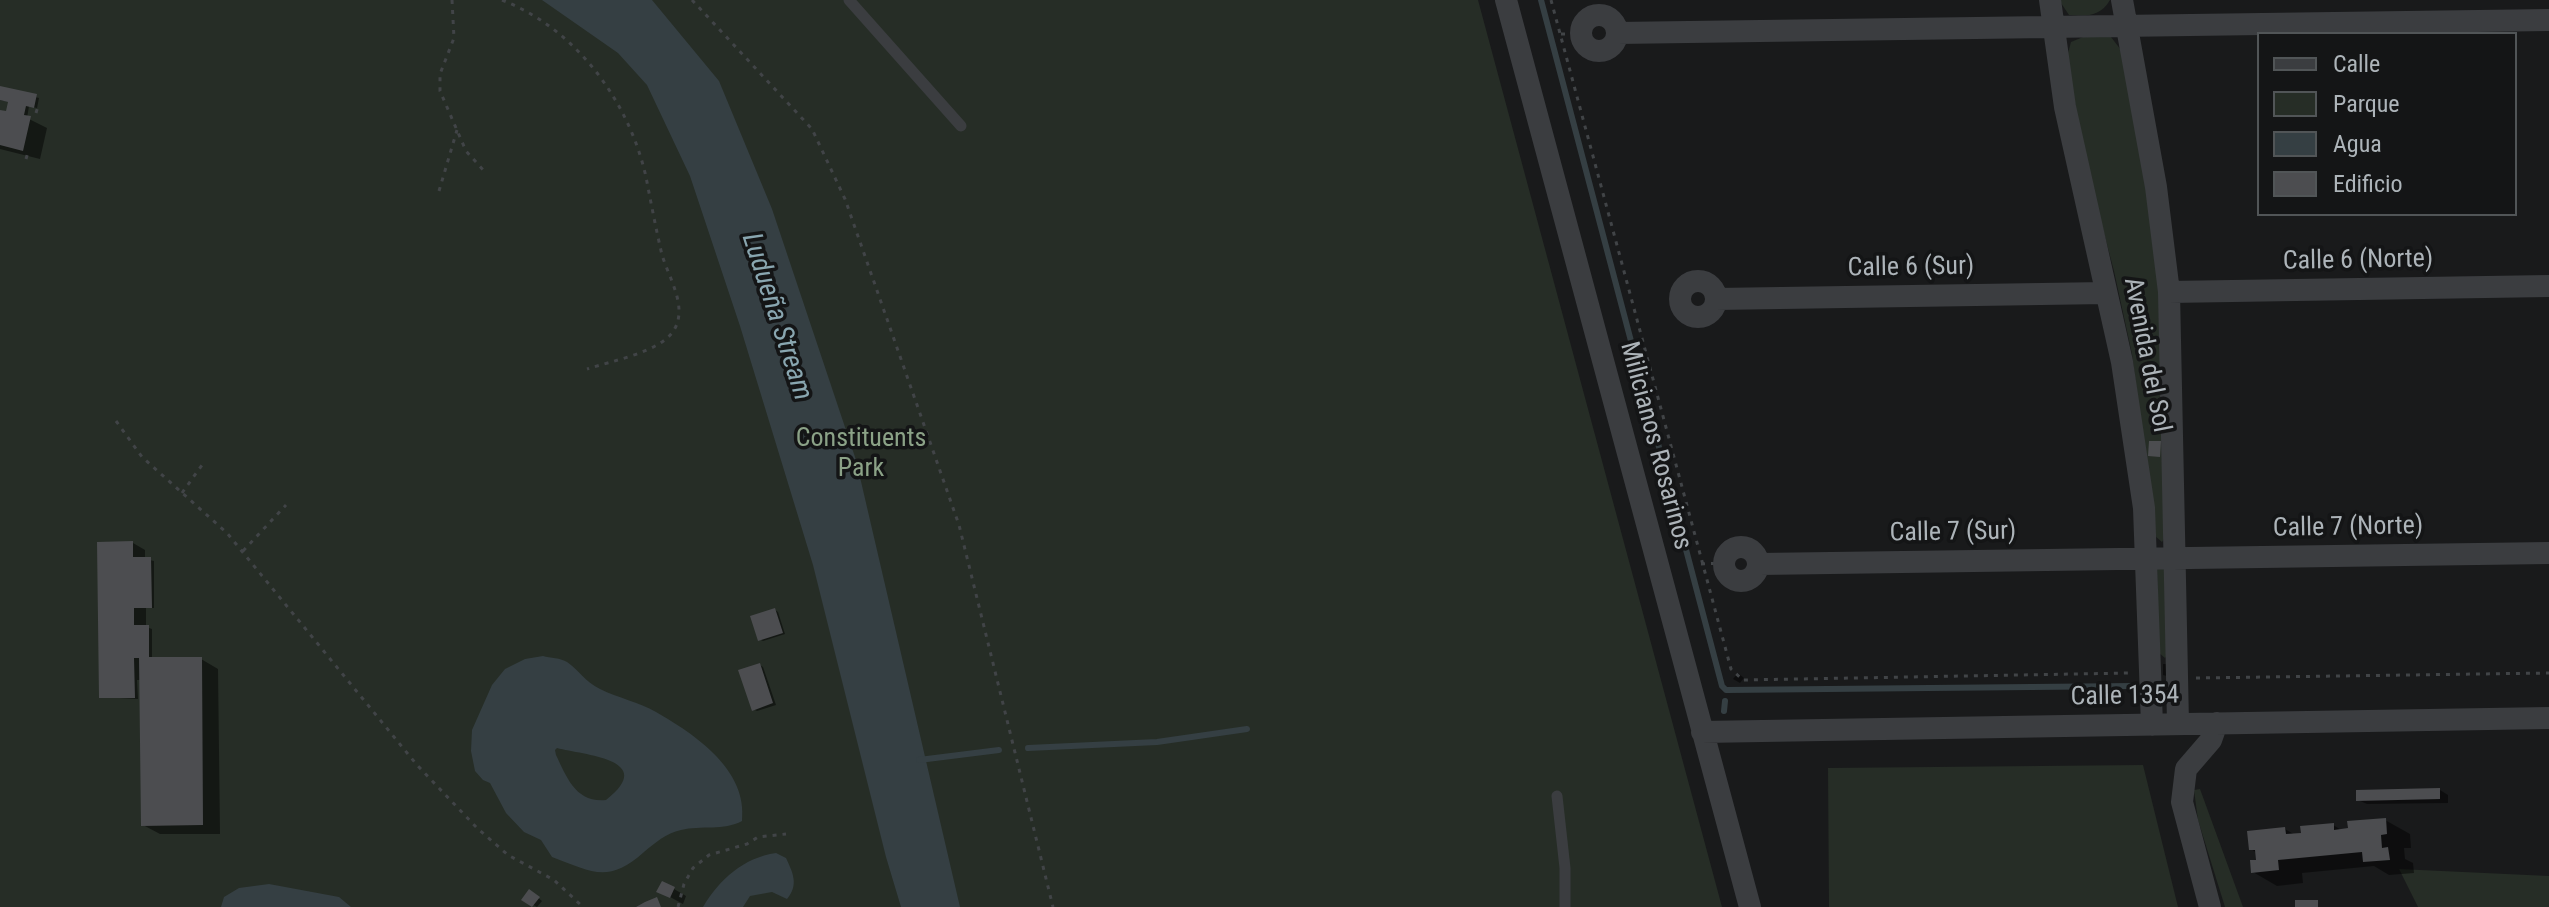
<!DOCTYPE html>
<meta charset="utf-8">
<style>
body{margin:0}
#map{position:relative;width:2549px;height:907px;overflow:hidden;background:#191a1b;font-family:"Roboto Condensed",sans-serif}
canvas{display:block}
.legend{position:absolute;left:2257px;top:32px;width:260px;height:184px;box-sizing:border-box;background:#141516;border:2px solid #515557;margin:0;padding:10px 14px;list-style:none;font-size:24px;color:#adb4b9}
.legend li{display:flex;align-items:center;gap:16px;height:40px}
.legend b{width:40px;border:2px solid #515557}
</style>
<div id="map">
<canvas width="2549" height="907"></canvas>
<ul class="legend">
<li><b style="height:10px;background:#3b3d40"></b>Calle</li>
<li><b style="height:22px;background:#262d26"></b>Parque</li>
<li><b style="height:22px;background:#353f43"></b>Agua</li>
<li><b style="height:22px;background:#4c4d50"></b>Edificio</li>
</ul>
</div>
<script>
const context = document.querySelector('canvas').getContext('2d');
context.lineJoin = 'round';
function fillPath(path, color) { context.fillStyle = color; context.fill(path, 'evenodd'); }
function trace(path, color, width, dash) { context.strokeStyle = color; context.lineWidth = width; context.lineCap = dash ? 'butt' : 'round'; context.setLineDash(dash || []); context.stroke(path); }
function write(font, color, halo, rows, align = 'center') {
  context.font = font + ' "Roboto Condensed",sans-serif'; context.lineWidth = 7; context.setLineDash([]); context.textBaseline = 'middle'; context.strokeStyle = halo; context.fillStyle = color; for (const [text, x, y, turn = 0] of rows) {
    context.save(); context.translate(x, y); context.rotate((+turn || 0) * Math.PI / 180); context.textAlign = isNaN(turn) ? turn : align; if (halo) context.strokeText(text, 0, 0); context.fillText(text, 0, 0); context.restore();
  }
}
fillPath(new Path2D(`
 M0,0H1478L1722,907H0Z
 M2059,0H2110C2100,17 2087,16 2069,15Z
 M2083,37H2111L2121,50C2135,122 2150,194 2157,267C2165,357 2165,447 2166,536L2162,542L2155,536L2132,354L2114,271L2085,161L2067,57L2071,42Z
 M2167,565L2169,653L2165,658L2159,653L2157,569Z
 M2143,765L2178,907H1829L1828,768Z
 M2200,789L2243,907H2225L2198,820L2194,790Z
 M2399,869L2549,876V907H2418Z`), '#262d26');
fillPath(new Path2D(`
 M542,0H652L719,81L772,209L856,460L960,907H901L886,857L813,565L740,326L690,176L647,85L618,53Z
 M543,656C550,658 561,658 567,662C578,669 585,682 600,689C618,698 639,702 656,712C696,735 748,770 742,821C724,831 701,825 681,830C666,833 655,843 644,852C608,884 592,872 552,857L541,840L524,832L506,813L490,783L483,780L475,771L471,751L472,730L492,685L505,669L525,659ZM557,748C583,755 659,759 606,800C576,803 567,778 556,755L555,750Z
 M776,853L786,858C793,873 799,885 787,899L772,892L750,896L743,907H703C720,879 743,858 776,853Z
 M269,884L339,897L351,907H221L224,897L239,888Z`), '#353f43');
fillPath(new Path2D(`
 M0,88L39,98L37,108L29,106L27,118L47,128L40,159L0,149V112L8,113L10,102L0,100Z
 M133,543L145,550V559L154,561V608H146V627L152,629V659H201L218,669L220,834H160L143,825L141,680H137L138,699L101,697Z
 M775,610L778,612L785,634L763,641L759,639Z
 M2163,664H2168L2171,677L2163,675Z
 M760,665L763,667L776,705L757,711L753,709Z
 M1738,673L1744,678L1740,683L1733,679Z
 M2440,790L2448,795V803L2367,804L2358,800Z
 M2385,820L2410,834L2411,848H2404L2405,859L2413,863L2414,873L2389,875L2374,866L2302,873L2303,883L2277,886L2253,872L2258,862L2257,853L2251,849L2285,829L2295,835L2333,825L2343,831Z
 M674,889L686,896L683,904L659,891Z
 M533,894L542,901L537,907L524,899Z`), '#0007');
trace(new Path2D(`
 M1541,0L1722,686L1726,690L2133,686
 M1724,711L1725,701
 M1028,748L1157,742L1247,729
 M919,760L999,750`), '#353f43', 6);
fillPath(new Path2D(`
 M0,86L37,94L34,108L26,106L24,115L31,116L23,151L0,145V110L6,111L8,102L0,100Z
 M2149,441H2161L2160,457L2148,456Z
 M133,541V557H151L152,608H134V625H149V657H202L203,825L141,826L139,658H134L135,698H99L97,542Z
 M775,608L783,633L758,641L750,616Z
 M760,663L773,703L752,711L738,670Z
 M2440,788V799L2356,801V790Z
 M2386,818L2387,834L2381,835L2382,848L2388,847L2390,860L2363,862L2362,852L2278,860L2279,870L2251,873L2250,860H2256L2255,850H2249L2247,831L2285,827L2286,834L2301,833L2300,826L2334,823V830L2348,828L2347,821Z
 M662,881L675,887L670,898L656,892Z
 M529,889L540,897L532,907L521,900Z
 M657,897L661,907H636L645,902Z
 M2295,900H2318V907H2295Z`), '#4c4d50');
trace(new Path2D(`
 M452,0L454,38L440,74V91L466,151L485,172
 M502,0C576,29 629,101 646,177C651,203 656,229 662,255C669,278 688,307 674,330C661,352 611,361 587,369
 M692,0L812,129L845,199L959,525L1053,907
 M1551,0L1731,669L1743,680L2130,673
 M1561,34H1582
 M36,113L38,106
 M26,159L28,152
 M439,191L457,130
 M116,421L142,457L227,533L417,765L477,828L508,855L554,880L583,907
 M182,493L202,465
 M243,551L286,505
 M1701,564L1724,563
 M2196,678L2549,673
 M678,907L684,884L693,868L709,855L747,844L758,837L786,834`), '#414447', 3, [4, 6]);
trace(new Path2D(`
 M849,0L961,126
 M1557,796L1565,868V907`), '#3b3d40', 11);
trace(new Path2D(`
 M1506,0L1750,907
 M2050,0L2065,107L2122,362L2144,508L2152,725
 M2122,0L2156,187L2169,292L2178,724
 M1581 33a18 18 0 1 1 36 0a18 18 0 1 1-36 0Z
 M1617,33L2549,20
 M1680 299a18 18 0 1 1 36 0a18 18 0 1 1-36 0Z
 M2169,292L2549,286
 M1716,299L2106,293
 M1724 564a17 17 0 1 1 34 0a17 17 0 1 1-34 0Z
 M1759,564L2549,553
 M1702,732L2549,718
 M2210,907L2182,802L2186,769L2211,740L2217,723`), '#3b3d40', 22);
write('26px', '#adb4b9', '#141516', [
 ["Calle 6 (Norte)",2358,261,-1],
 ["Calle 6 (Sur)",1911,268,-1],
 ["Avenida del Sol",2146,355,79],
 ["Milicianos Rosarinos",1655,446,75],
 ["Calle 7 (Norte)",2348,528,-1],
 ["Calle 7 (Sur)",1953,533,-1],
 ["Calle 1354",2125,697,-1]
]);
write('26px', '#8ba287', '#141516', [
 ["Constituents",861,439],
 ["Park",861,469]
]);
write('italic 28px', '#89a6b0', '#141516', [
 ["Ludueña Stream",776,317,72]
]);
</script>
